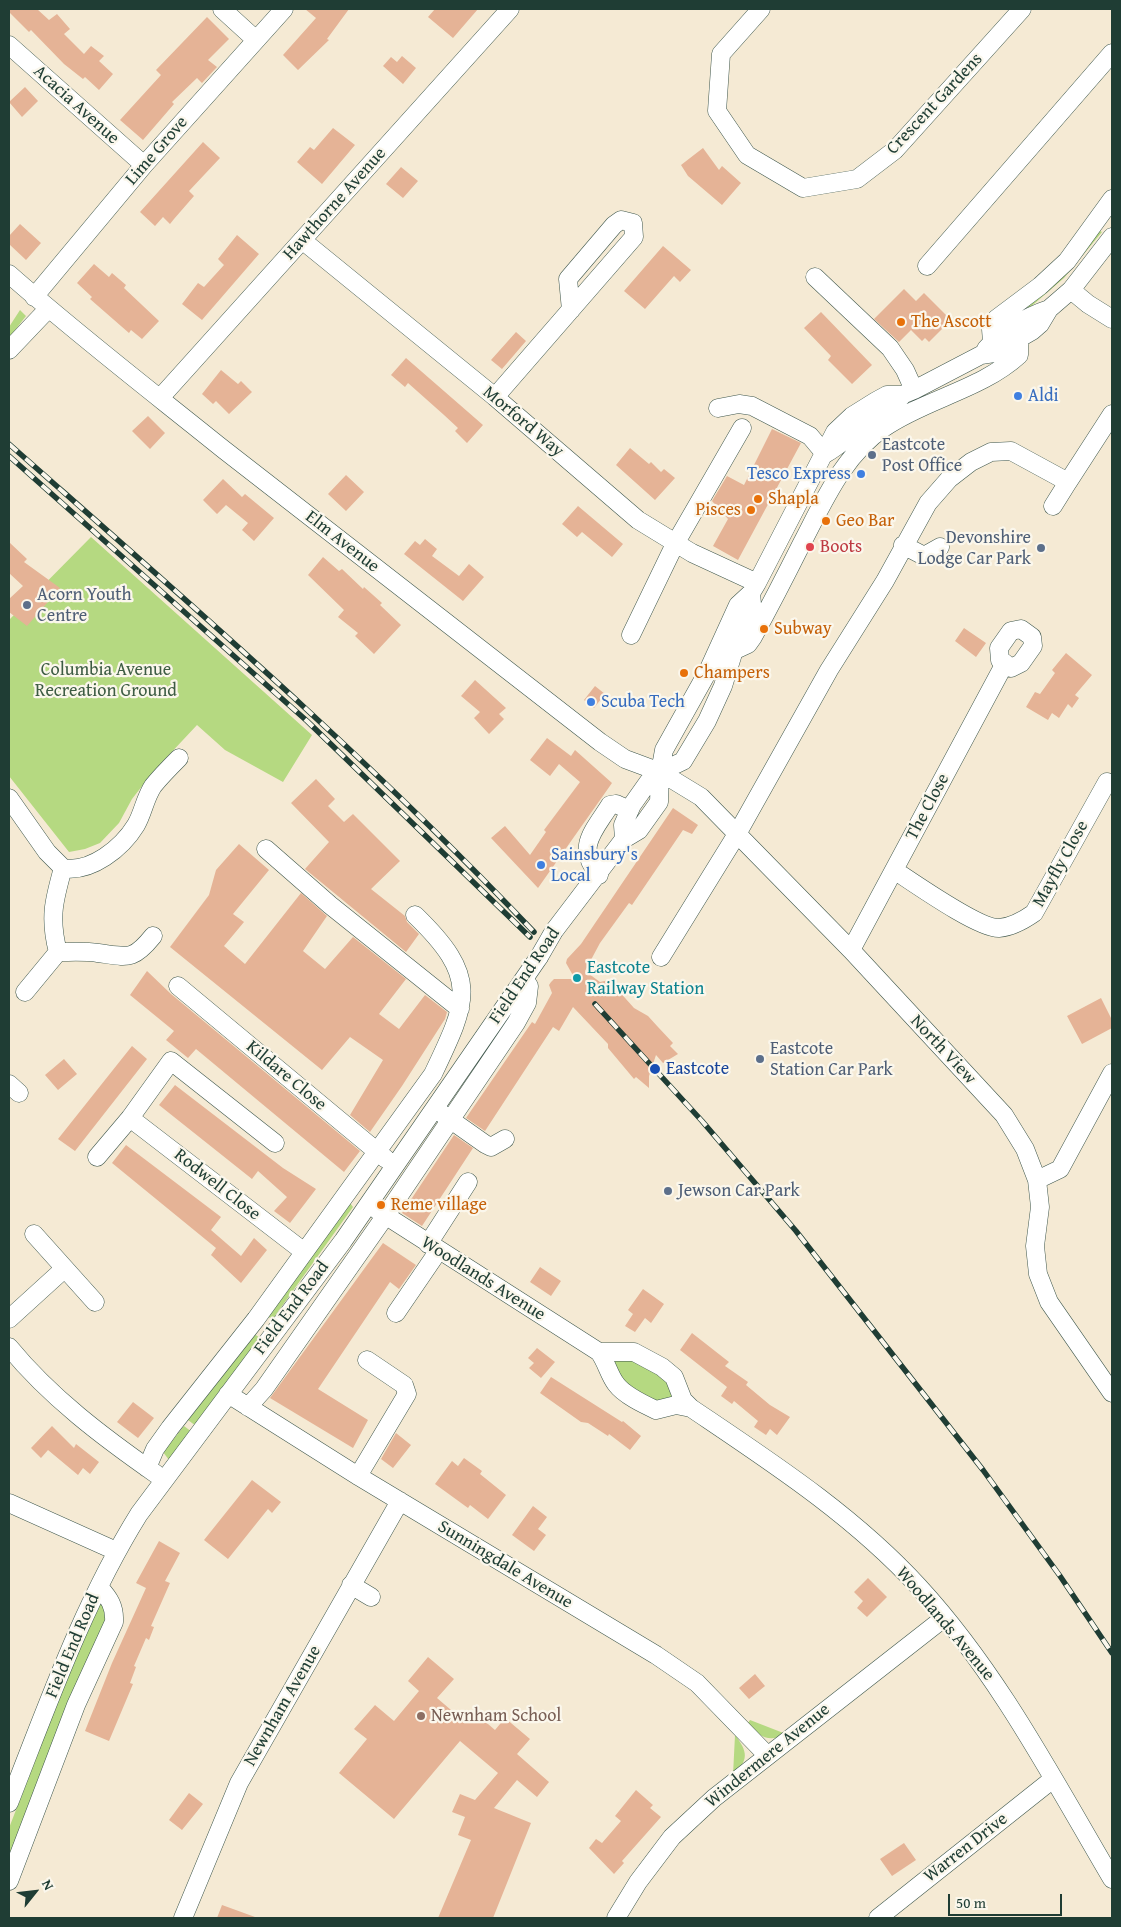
<!DOCTYPE html>
<style>
body{margin:0}
#map{position:relative;width:1121px;height:1927px;overflow:hidden;background:#f5ead4;font-family:"Gentium Book Plus",serif}
canvas{display:block}
.frame{position:absolute;inset:0;border:10px solid #1f3d34;pointer-events:none}
.north{position:absolute;left:10px;top:1867px;width:50px;height:50px;-webkit-text-stroke:4px #fbf7ec;paint-order:stroke;rotate:61deg;font-size:14px;font-weight:700;line-height:20px;text-align:center;color:#1f3d34}
.north::after{content:'';display:block;margin:auto;width:18px;height:22px;background:#1f3d34;clip-path:polygon(50% 0,100% 100%,50% 72%,0 100%)}
.scale{position:absolute;left:948px;top:1894px;width:114px;height:22px;box-sizing:border-box;border:2px solid #1f3d34;border-top:0;padding-left:6px;font-size:15px;line-height:18px;white-space:nowrap;color:#1f3d34;-webkit-text-stroke:4px #fbf7ec;paint-order:stroke}
</style>
<div id="map">
<canvas width="1121" height="1927"></canvas>
<div class="frame"></div>
<div class="north">N</div>
<div class="scale">50 m</div>
</div>
<script>
const context = document.querySelector('canvas').getContext('2d');
context.lineJoin = 'round';
function fillPath(path, color) { context.fillStyle = color; context.fill(path, 'evenodd'); }
function trace(path, color, width, dash) { context.strokeStyle = color; context.lineWidth = width; context.lineCap = dash ? 'butt' : 'round'; context.setLineDash(dash || []); context.stroke(path); }
function write(font, color, halo, rows, align = 'center') {
  context.font = font + ' "Gentium Book Plus",serif'; context.lineWidth = 4.5; context.setLineDash([]); context.textBaseline = 'middle'; context.strokeStyle = halo; context.fillStyle = color; for (const [text, x, y, turn = 0] of rows) {
    context.save(); context.translate(x, y); context.rotate((+turn || 0) * Math.PI / 180); context.textAlign = isNaN(turn) ? turn : align; if (halo) context.strokeText(text, 0, 0); context.fillText(text, 0, 0); context.restore();
  }
}
fillPath(new Path2D(`
 M1098,230L1102,232L1064,278L1027,310L1024,306Z
 M20,310L26,316L9,338V327Z
 M91,537L312,735L283,782L225,750L197,725L153,772L132,799L119,823L100,843L85,849L69,852L9,776V620Z
 M350,1203L353,1207L272,1320L268,1316Z
 M253,1333L260,1338L196,1426L188,1420Z
 M627,1355L672,1380L673,1396L668,1403L657,1406L622,1382L613,1364L617,1358Z
 M184,1426L192,1432L169,1460L163,1452Z
 M100,1602L110,1611L74,1692L9,1860V1828L67,1678Z
 M750,1720L786,1734C769,1743 759,1737 748,1723Z
 M735,1735C748,1752 749,1760 733,1775Z`), '#b5d981');
fillPath(new Path2D(`
 M9,9H37L49,20L57,14L70,29L64,34L84,54L91,46L104,56L99,61L113,74L99,90L85,77L83,79L64,64L31,30L29,32L9,12Z
 M305,9H349L327,39L329,40L298,70L283,55L316,18Z
 M435,9H478L453,38L428,17Z
 M207,17L229,39L208,60L217,67L202,83L197,78L172,102L174,104L143,140L120,120L161,75L156,70Z
 M402,56L416,68L403,84L383,66L391,57L397,62Z
 M25,87L38,101L22,117L9,102Z
 M333,128L355,145L322,184L297,162L310,147L314,150Z
 M203,142L220,158L189,191L194,196L174,219L170,224L163,217L155,226L140,212Z
 M703,148L719,170L722,166L741,183L722,205L688,176L681,165Z
 M401,167L418,181L403,198L386,184Z
 M20,224L41,243L26,260L9,244V236Z
 M237,235L259,254L202,320L182,304L198,283L204,287L224,265L218,259Z
 M663,246L691,270L680,282L674,276L645,309L624,291Z
 M94,264L109,277L112,273L126,285L124,288L159,321L142,339L131,330L129,333L90,299L92,297L77,283Z
 M904,289L916,301L924,293L951,320L929,342L925,338L922,341L911,330L899,342L874,319Z
 M821,312L872,365L852,384L828,360L831,356L804,328Z
 M516,332L526,341L502,369L491,360Z
 M406,358L483,425L467,443L455,431L458,428L444,415L408,383L405,387L391,375Z
 M221,370L238,384L241,381L252,392L229,414L216,401L213,404L202,394Z
 M148,416L165,433L150,449L132,431Z
 M772,429L801,443L738,560L713,546L728,519L712,501L727,476L744,485Z
 M630,448L649,464L651,462L661,472L664,469L675,478L655,500L616,465Z
 M346,475L364,492L346,511L328,494Z
 M223,479L242,497L245,494L274,518L254,541L242,530L248,523L226,505L217,514L203,500Z
 M578,506L623,544L612,557L582,532L577,537L562,524Z
 M425,539L437,549L432,556L459,576L469,564L484,577L463,601L404,554L415,541L420,545Z
 M9,542L27,559L24,562L60,588L27,626L9,612V599L23,586L9,573Z
 M323,557L339,571L342,569L363,589L364,587L382,603L380,605L401,625L374,654L355,636L358,633L338,617L344,610L308,575Z
 M964,628L986,643L976,657L955,641Z
 M1066,653L1092,675L1075,695L1079,698L1072,708L1068,704L1059,718L1052,713L1048,720L1026,707L1035,692L1040,694L1055,673L1052,670Z
 M475,680L506,708L499,714L504,719L489,734L474,718L480,712L461,696Z
 M595,686L605,694L594,708L584,700Z
 M547,738L571,756L575,750L612,783L538,888L491,838L505,826L530,855L546,832L544,830L580,782L559,764L550,776L530,760Z
 M316,779L335,799L328,806L344,822L353,814L400,861L371,889L405,916L407,922L419,934L406,952L305,869L329,842L291,803Z
 M673,808L698,825L692,834L683,830L632,905L629,903L600,943L585,971L600,982L609,980L634,1008L648,1016L658,1027L673,1043L670,1046L678,1054L663,1063L656,1055L649,1076V1088L636,1077L634,1079L608,1048V1044L573,1007L559,1031L553,1027L485,1131L466,1118L532,1022L535,1024L552,993L549,985L551,982L554,979H575L566,963L567,959L581,944Z
 M239,844L269,870L233,914L244,922L224,946L245,964L301,893L327,916L303,951L325,969L353,937L406,979L379,1014L399,1029L425,995L447,1012L445,1019L402,1086L370,1132L350,1115L383,1060L350,1037L322,1070L170,947L209,895L216,870Z
 M147,971L171,994L360,1151L344,1172L196,1049L188,1058L166,1040L174,1031L130,995Z
 M1101,998L1112,1020V1028L1082,1044L1067,1016Z
 M132,1046L147,1059L75,1151L58,1139Z
 M64,1059L77,1074L58,1090L45,1075Z
 M175,1085L283,1168L316,1189L290,1223L274,1211L287,1197L258,1171L252,1179L159,1105Z
 M454,1135L473,1148L422,1226L402,1213Z
 M126,1145L221,1217L211,1230L241,1256L254,1238L267,1250L241,1283L211,1255L216,1248L112,1163Z
 M383,1243L416,1265L399,1289L390,1282L318,1389L368,1420L353,1448L270,1398Z
 M540,1267L561,1281L551,1296L530,1282Z
 M643,1289L664,1304L651,1323L645,1318L635,1332L625,1326L633,1314L628,1310Z
 M692,1333L729,1362L725,1366L748,1382L746,1385L770,1405L790,1417L777,1435L770,1429L766,1435L754,1427L758,1421L734,1401L732,1404L721,1396L727,1387L680,1350Z
 M537,1348L555,1362L541,1378L529,1368L534,1363L528,1358Z
 M551,1377L622,1422L623,1421L641,1436L630,1450L609,1434L608,1436L588,1423L581,1422L540,1393Z
 M133,1402L154,1418L138,1438L117,1422Z
 M52,1426L74,1448L76,1444L99,1462L90,1474L83,1468L78,1475L48,1450L41,1458L31,1448Z
 M396,1433L411,1445L393,1468L381,1459Z
 M464,1458L482,1471L480,1474L506,1495L488,1519L470,1505L468,1508L435,1484L452,1461L458,1466Z
 M252,1480L281,1502L272,1513L268,1509L228,1559L204,1540Z
 M533,1506L547,1517L538,1529L546,1535L534,1551L512,1535Z
 M159,1541L180,1553L165,1581L170,1583L151,1626L154,1627L149,1640L146,1638L134,1666L136,1667L130,1683L133,1684L109,1741L85,1731L112,1663L146,1588L136,1583Z
 M868,1578L887,1597L867,1617L857,1608L863,1601L854,1592Z
 M428,1657L454,1679L437,1698L465,1722L474,1712L495,1730L505,1718L530,1739L517,1754L549,1782L537,1797L517,1780L494,1808L531,1823L493,1918H438L471,1840L458,1835L465,1817L452,1812L460,1794L475,1800L498,1773L460,1741L394,1819L339,1773L367,1739L354,1729L375,1705L394,1721L419,1691L408,1681Z
 M755,1674L765,1686L749,1699L739,1688Z
 M636,1790L653,1805L650,1808L661,1817L622,1861L624,1863L614,1874L589,1848L596,1839L602,1843L621,1821L615,1816Z
 M189,1793L203,1804L182,1830L169,1820Z
 M904,1843L916,1860L892,1876L880,1859Z
 M222,1905L255,1917L254,1918H217Z`), '#e5b396');
const minor = new Path2D(`
 M222,9L256,40
 M761,9L721,54L717,111L747,155L803,188L857,179L895,150L1022,9
 M9,45L144,165
 M302,240L495,397L638,520L692,553L757,583
 M927,266L1112,53
 M9,274C78,335 151,391 223,449C348,547 474,644 600,742L625,759L660,772L701,797L851,950L1004,1115L1025,1149L1037,1180L1040,1207L1035,1246L1038,1274L1049,1302L1112,1393
 M815,277L890,348L905,370L914,390
 M1071,290L1088,304L1112,319
 M34,297L144,165L284,9
 M992,342L991,329L996,319L1040,286L1067,261L1112,199
 M986,349C1001,331 1028,316 1049,309
 M9,350L48,309
 M495,397L634,237L633,223L621,220L614,225L568,279L571,310
 M160,398L510,9
 M718,408L739,404L752,406L810,436L825,454
 M825,454C841,445 852,433 867,423C879,414 892,407 902,396
 M1053,506L1068,482
 M903,545L924,556L940,547
 M1021,629L1032,637L1033,646L1021,663L1011,668L1000,660L999,648L1011,631Z
 M631,635L675,544L742,428
 M735,650L748,644L753,637C770,606 786,575 802,543C824,501 844,454 885,427C926,399 982,389 1019,355V339
 M9,798L47,852L63,868C91,873 122,848 136,825C143,813 145,798 153,786C161,776 170,767 179,758
 M624,839L623,825L632,805L649,781L660,772L683,761L707,721L723,686L739,634L752,604L751,593
 M266,849L330,905L460,1009
 M894,870C914,883 979,929 999,928C1012,927 1024,920 1034,913L1107,782
 M599,875C575,847 594,831 610,805L616,804L629,810
 M554,931L624,839L639,830L659,802L660,772L664,750L707,673L738,605L751,593L757,583L835,432L852,416L876,401L887,395H902L914,390L981,355L994,353L1032,331L1040,324L1049,309L1071,290L1112,237
 M851,950L1005,663
 M58,952C71,952 85,951 98,953C128,957 133,961 153,936
 M661,957L737,834L829,670L885,581L928,503L949,479L971,462L991,452L1011,451L1068,482L1112,414
 M178,986L386,1159
 M25,992L58,952C49,918 54,900 63,868
 M9,1084L19,1093
 M441,1113L485,1144L491,1147L505,1139
 M130,1118L303,1251
 M97,1157L130,1118L171,1061L275,1143
 M1037,1180L1060,1169L1112,1073
 M377,1210L599,1352C606,1361 609,1375 616,1384C624,1395 643,1404 656,1410L676,1405L691,1408
 M34,1234L95,1302
 M428,1244L468,1182
 M396,1313L439,1250
 M9,1319L64,1269
 M9,1347C50,1397 103,1437 156,1474
 M599,1352H634L662,1367L674,1377L683,1400L691,1408C771,1462 853,1515 919,1587C998,1673 1053,1779 1112,1879
 M228,1394L358,1476L656,1655L697,1683L767,1755
 M248,1407L264,1389L386,1215L516,1023L527,1003L529,986L524,979
 M147,1468L155,1449L170,1428L256,1319L433,1074C469,999 479,977 415,915
 M358,1476L407,1394L404,1385L367,1360
 M9,1503L116,1551
 M351,1585L371,1597
 M9,1803C48,1704 83,1604 139,1514L343,1241L539,957
 M9,1881L76,1705L114,1622C115,1606 109,1598 99,1587
 M183,1918L239,1783L400,1501
 M616,1918L638,1882L672,1837L714,1798L944,1618
 M878,1918L1053,1779`);
trace(minor, '#3f574c', 19);
trace(minor, '#fff', 18);
const rail = new Path2D(`
 M9,444C188,602 369,758 534,932
 M9,456L307,721L530,937
 M595,1004L702,1121L796,1231L983,1470L1060,1576L1112,1653`);
trace(rail, '#1f3d34', 5.5);
trace(rail, '#fbf7ec', 4, [11]);
const minorBridge = new Path2D(`
 M539,957L554,931`);
trace(minorBridge, '#3f574c', 19, []);
trace(minorBridge, '#fff', 18);
for (const [x, y, r, color] of [
 [901,322,5,"#e8710a"],
 [1018,396,5,"#3f7fe0"],
 [872,455,5,"#5c6f8a"],
 [861,474,5,"#3f7fe0"],
 [758,499,5,"#e8710a"],
 [751,510,5,"#e8710a"],
 [826,521,5,"#e8710a"],
 [810,547,5,"#e0444e"],
 [1041,548,5,"#5c6f8a"],
 [27,605,5,"#5c6f8a"],
 [764,629,5,"#e8710a"],
 [684,673,5,"#e8710a"],
 [591,702,5,"#3f7fe0"],
 [541,865,5,"#3f7fe0"],
 [577,978,5,"#0f9aa8"],
 [760,1059,5,"#5c6f8a"],
 [655,1069,6,"#1a4fb4"],
 [668,1191,5,"#5c6f8a"],
 [381,1205,5,"#e8710a"],
 [421,1716,5,"#8d6e63"]
]) { const dot = new Path2D(); dot.arc(x, y, r, 0, 2 * Math.PI); context.fillStyle = color; context.fill(dot); trace(dot, '#fbf7ec', 2); }
write('18px', '#1f3d34', '#fbf7ec', [
 ["Crescent Gardens",935,104,-47],
 ["Acacia Avenue",76,105,42],
 ["Lime Grove",157,151,-49],
 ["Hawthorne Avenue",335,204,-48],
 ["Morford Way",523,422,40],
 ["Elm Avenue",342,542,38],
 ["The Close",928,807,-62],
 ["Mayfly Close",1061,864,-61],
 ["Field End Road",525,976,-56],
 ["North View",943,1050,47],
 ["Kildare Close",286,1076,40],
 ["Rodwell Close",217,1185,38],
 ["Woodlands Avenue",483,1279,32],
 ["Field End Road",292,1308,-53],
 ["Sunningdale Avenue",505,1565,31],
 ["Woodlands Avenue",945,1624,50],
 ["Field End Road",73,1646,-67],
 ["Newnham Avenue",283,1706,-60],
 ["Windermere Avenue",768,1756,-39],
 ["Warren Drive",966,1848,-38]
]);
write('18px', '#c56008', '#fbf7ec', [
 ["The Ascott",911,322],
 ["Shapla",768,499],
 ["Pisces",741,510,"right"],
 ["Geo Bar",836,521],
 ["Subway",774,629],
 ["Champers",694,673],
 ["Reme village",391,1205]
], 'left');
write('18px', '#366cbe', '#fbf7ec', [
 ["Aldi",1028,396],
 ["Tesco Express",851,474,"right"],
 ["Scuba Tech",601,702],
 ["Sainsbury's",551,855],
 ["Local",551,876]
], 'left');
write('18px', '#4e5e75', '#fbf7ec', [
 ["Eastcote",882,445],
 ["Post Office",882,466],
 ["Devonshire",1031,538,"right"],
 ["Lodge Car Park",1031,559,"right"],
 ["Acorn Youth",37,595],
 ["Centre",37,616],
 ["Eastcote",770,1049],
 ["Station Car Park",770,1070],
 ["Jewson Car Park",678,1191]
], 'left');
write('18px', '#be3a42', '#fbf7ec', [
 ["Boots",820,547]
], 'left');
write('18px', '#3d5c43', '#fbf7ec', [
 ["Columbia Avenue",106,670],
 ["Recreation Ground",106,691]
]);
write('18px', '#0d838f', '#fbf7ec', [
 ["Eastcote",587,968],
 ["Railway Station",587,989]
], 'left');
write('18px', '#164399', '#fbf7ec', [
 ["Eastcote",666,1069]
], 'left');
write('18px', '#785e54', '#fbf7ec', [
 ["Newnham School",431,1716]
], 'left');
</script>
